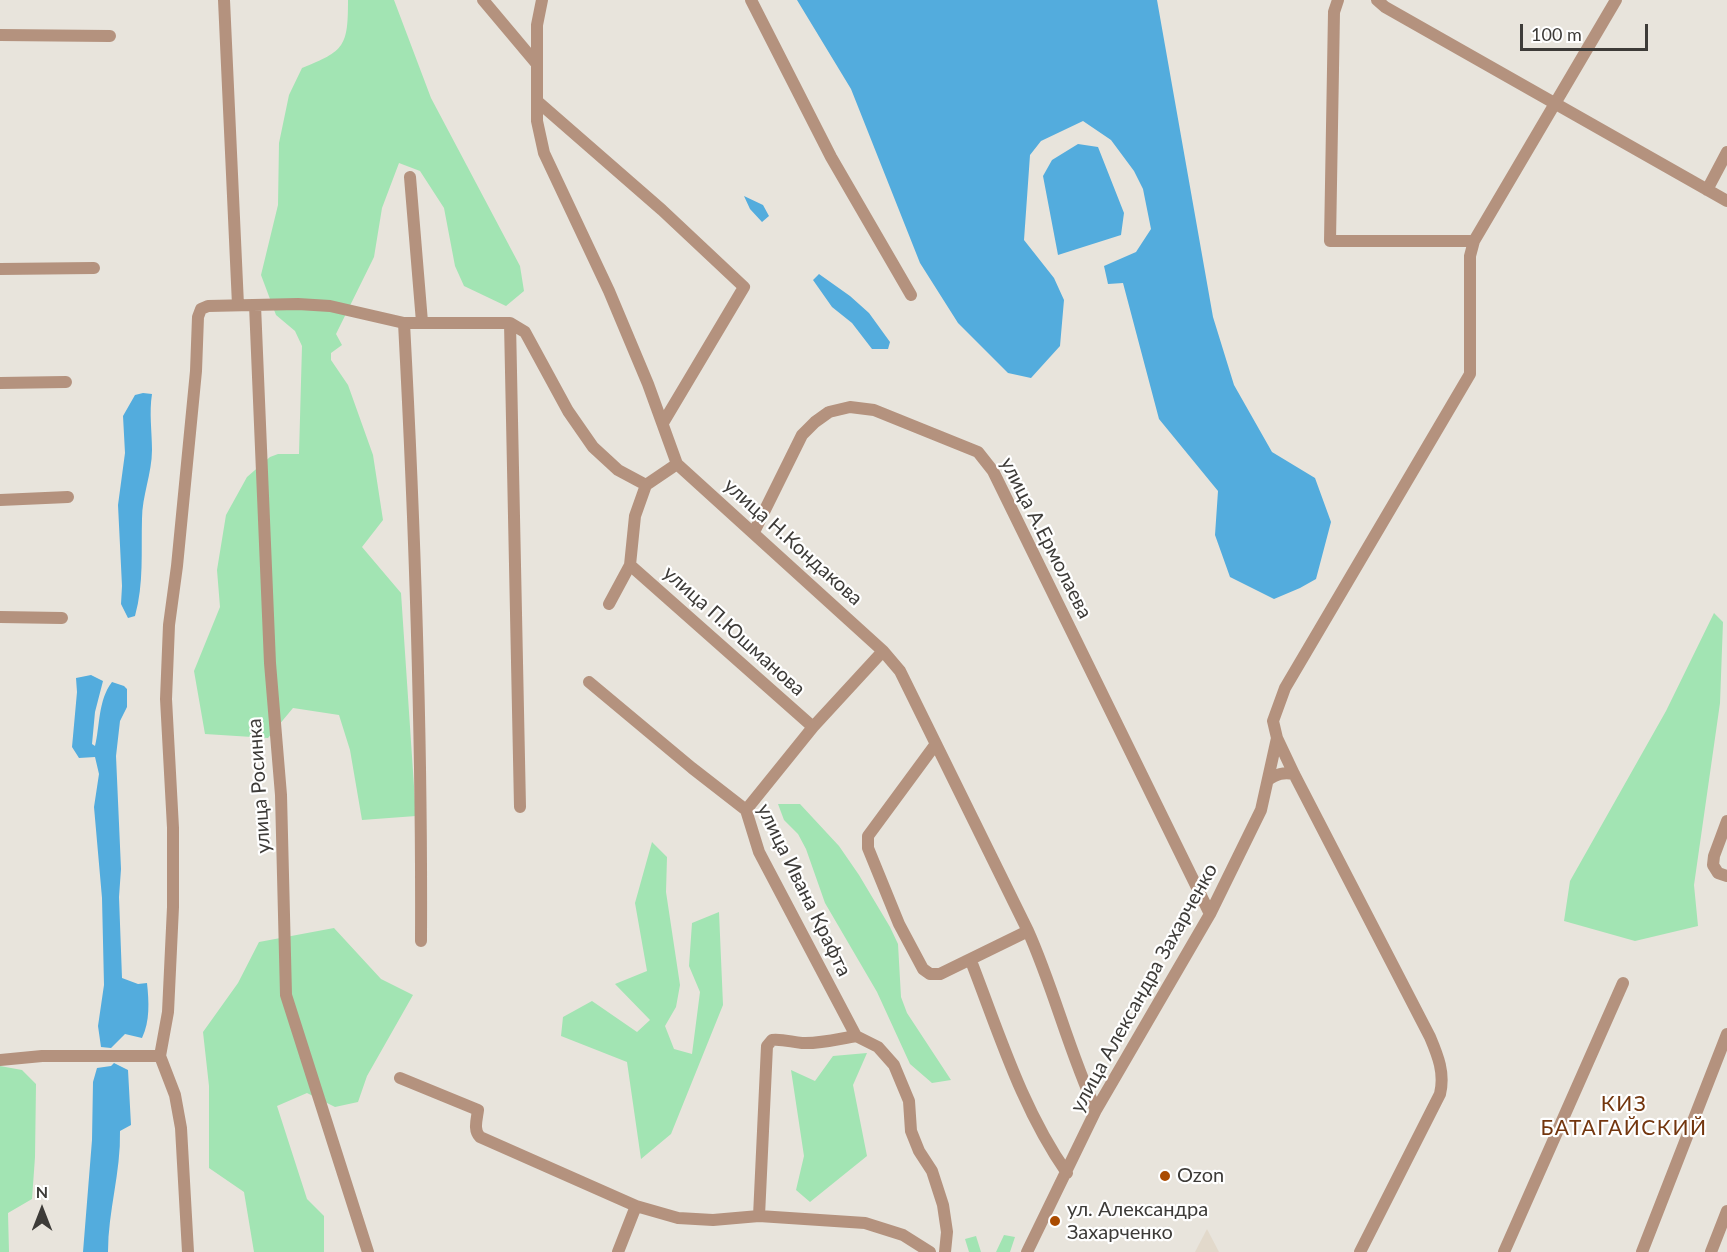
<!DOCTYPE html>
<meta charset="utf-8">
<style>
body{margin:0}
#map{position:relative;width:1727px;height:1252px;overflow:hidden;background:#e8e4dc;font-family:Lato,sans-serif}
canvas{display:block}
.north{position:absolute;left:12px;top:1180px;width:60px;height:60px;-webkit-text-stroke:4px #fff;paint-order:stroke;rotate:0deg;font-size:16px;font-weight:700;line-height:24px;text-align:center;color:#3d3b38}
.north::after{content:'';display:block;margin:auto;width:21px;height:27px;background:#3d3b38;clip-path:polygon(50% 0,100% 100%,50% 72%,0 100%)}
.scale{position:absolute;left:1520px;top:24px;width:128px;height:27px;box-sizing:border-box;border:3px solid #3d3b38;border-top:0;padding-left:8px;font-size:18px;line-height:21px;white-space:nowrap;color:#3d3b38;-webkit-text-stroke:4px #fff;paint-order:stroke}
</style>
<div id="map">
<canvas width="1727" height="1252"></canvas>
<div class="north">N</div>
<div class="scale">100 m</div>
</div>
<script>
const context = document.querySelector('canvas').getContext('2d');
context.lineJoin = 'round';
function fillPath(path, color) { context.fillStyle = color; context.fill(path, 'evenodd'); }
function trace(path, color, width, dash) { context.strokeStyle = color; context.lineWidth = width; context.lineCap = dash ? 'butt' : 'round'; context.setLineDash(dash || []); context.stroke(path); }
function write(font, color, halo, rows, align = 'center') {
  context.font = font + ' Lato,sans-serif'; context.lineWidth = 4.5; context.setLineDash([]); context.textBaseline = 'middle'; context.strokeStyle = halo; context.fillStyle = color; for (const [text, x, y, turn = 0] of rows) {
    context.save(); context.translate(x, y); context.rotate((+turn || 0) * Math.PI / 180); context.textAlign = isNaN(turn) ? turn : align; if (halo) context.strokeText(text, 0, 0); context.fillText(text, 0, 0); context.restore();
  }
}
fillPath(new Path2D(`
 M1207,1229L1219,1252H1195Z`), '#e2d9cb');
fillPath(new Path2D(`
 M348,0H394L431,98L520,266L524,291L506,306L464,286L455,266L444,208L420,171L399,163L382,208L374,257L336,334L342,345L331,353V360L348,385L373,455L383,520L362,547L401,593L416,816L362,820L350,750L339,715L293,708L268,738L205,734L194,671L220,607L217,570L226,515L247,477L270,457L278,454H299L302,346L295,331L276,315L261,275L278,205L279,143L289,95L302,68C345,51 348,46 348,0Z
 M1714,613L1723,622L1720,703L1694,885L1698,926L1635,941L1564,921L1570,881L1666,711Z
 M778,804H800L839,846L859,875L890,927L898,944L901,997L907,1013L951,1080L932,1083L910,1064L877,992L825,903L806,849L798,834L784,820Z
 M652,842L667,857L666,892L680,985L676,1007L665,1026L674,1049L692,1054L700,992L689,966L692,923L719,912L723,1005L671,1134L641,1159L627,1062L561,1036L563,1017L592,1001L637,1032L650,1020L615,984L647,971L635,903Z
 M334,928L381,979L413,995L367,1076L358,1102L335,1107L307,1093L277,1106L307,1199L324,1216V1252H254L244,1192L209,1168V1086L203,1032L238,983L259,942Z
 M867,1053L853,1085L867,1156L810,1202L796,1190L804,1156L791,1070L815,1081L833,1056Z
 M0,1066L22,1070L36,1084L35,1157L32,1199L8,1213L9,1252H0Z
 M1004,1235L1015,1237L1010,1252H996Z
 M976,1236L981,1252H969L965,1239Z`), '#a2e4b3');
fillPath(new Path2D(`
 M797,0H1157L1213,317L1234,385L1272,452L1315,478L1331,522L1316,579L1300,588L1274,599L1230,577L1215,535L1218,491L1159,419L1123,283L1108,284L1104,266L1136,252L1151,229L1143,189L1134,171L1111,140L1083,121L1041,141L1030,155L1024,240L1054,278L1064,300L1060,346L1031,378L1008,373L958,323L920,263L851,89Z
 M1078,144L1098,147L1124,213L1121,235L1058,255L1043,176L1052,160Z
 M744,196L763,205L769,216L762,222L750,209Z
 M819,274L850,296L869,313L890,342L888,349H872L852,323L832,307L813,280Z
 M143,393L152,394C149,413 152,431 152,450C152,473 142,496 142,519C141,552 144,583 135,616L128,618L121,604L122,586L118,505L125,453L123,416L135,395Z
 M91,675L103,681L95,712L92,744L95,746C100,726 98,700 112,682L124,686L127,689V707L120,721L116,756L121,869L119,897L122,978L138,984L147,983C149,1002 150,1021 142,1038L125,1034L111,1048L101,1047L98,1026L104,985L102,898L94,807L99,774L95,757L79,758L72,747L77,692L76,678Z
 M114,1063L128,1070L131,1125L120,1131C121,1172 108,1211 108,1252H83L92,1140L93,1082L97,1068L111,1066Z`), '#53acdd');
trace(new Path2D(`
 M224,0L238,305
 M483,0L536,63
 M542,0L537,25V121L544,153L609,291L648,384L677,464L883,651L900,671L1028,931C1054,989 1069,1052 1096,1110
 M751,0L831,157L911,295
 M1338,0L1334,12L1330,241H1474
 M1377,0L1385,7L1727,201
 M0,35L110,36
 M537,101L662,210L744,287L663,423
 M410,177L422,322
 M1707,190L1727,152
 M0,269L94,268
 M255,305L270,663L281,795L286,995L368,1252
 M404,323C415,529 422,735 421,941
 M510,323L520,807
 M0,383L66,382
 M0,500L68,497
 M754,532L802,435L815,422L829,412L850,407L874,410L978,452L993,471L1210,914
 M630,565L813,727
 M609,604L630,565L635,516L646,485
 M0,617L62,618
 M589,682L692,768L746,810L759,852L856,1036L878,1047L894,1065L909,1101L911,1131L919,1151L932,1171L943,1205L947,1232L945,1252
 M935,745L868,836V848L899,924L923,969L930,974H940L1028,931
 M1268,780C1277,774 1283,772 1294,774
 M746,810L813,727L883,651
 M1727,821L1714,856L1713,865L1718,873L1727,876
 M971,961C999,1033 1022,1109 1067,1173
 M0,1060L42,1056H160
 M400,1078L478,1110C477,1119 473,1130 480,1137L636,1206L678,1218L713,1220L759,1216L865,1223L903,1235L930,1252
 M759,1216L767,1046L772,1040C783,1039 791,1042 802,1043C820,1044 838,1039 856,1036
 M188,1252L181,1128L175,1095L160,1056L168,1012L173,907V828L166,699L169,625L177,566L196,371L198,317L201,309L208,306L298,304L330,306L404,323H510L525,332L568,411L593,447L618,470L646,485L677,464
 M618,1252L636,1206
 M1027,1252L1096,1110L1210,914L1261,810L1277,738
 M1360,1252L1440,1094C1445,1073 1438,1056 1430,1037L1294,774L1277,738L1273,721L1285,688L1470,374V256L1474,241L1616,0
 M1504,1252L1623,983
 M1642,1252L1727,1034
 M1711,1252L1727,1211`), '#b4927e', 12);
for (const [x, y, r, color] of [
 [1165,1176,6,"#aa4b00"],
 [1055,1221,6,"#aa4b00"]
]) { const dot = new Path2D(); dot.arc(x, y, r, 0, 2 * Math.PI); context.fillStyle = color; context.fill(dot); trace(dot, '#fff', 2); }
write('20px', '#3d3b38', '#fff', [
 ["улица А.Ермолаева",1046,538,63],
 ["улица Н.Кондакова",793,542,42],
 ["улица П.Юшманова",734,631,42],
 ["улица Росинка",259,786,-94],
 ["улица Ивана Крафта",804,890,64],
 ["улица Александра Захарченко",1144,988,-61]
]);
write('20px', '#3d3b38', '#fff', [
 ["Ozon",1177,1176],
 ["ул. Александра",1067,1210],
 ["Захарченко",1067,1233]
], 'left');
context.letterSpacing = '1.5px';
write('21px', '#73360e', '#fff', [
 ["КИЗ",1624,1104],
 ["БАТАГАЙСКИЙ",1624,1128]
]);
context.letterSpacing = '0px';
</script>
